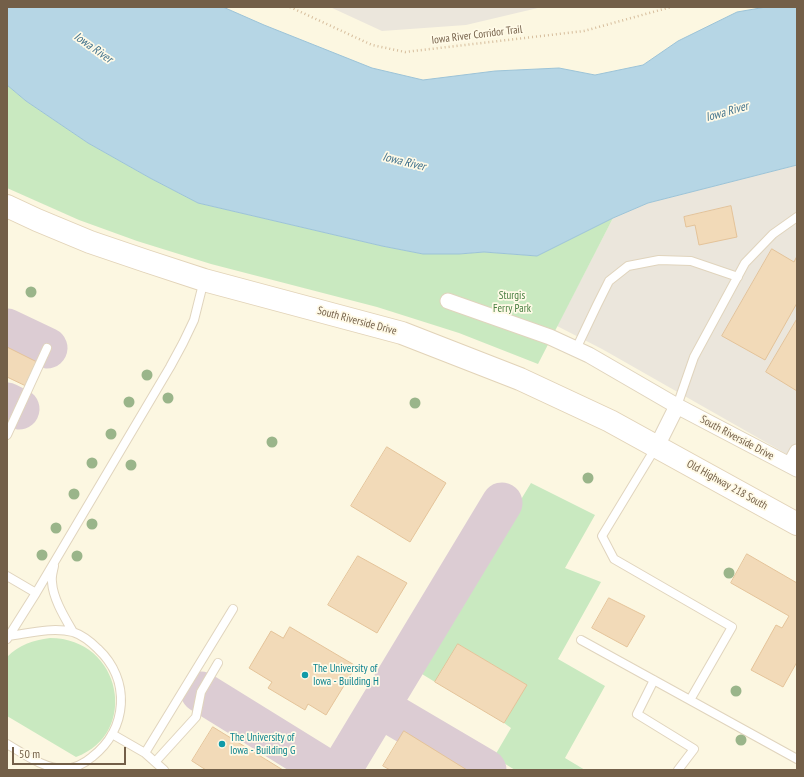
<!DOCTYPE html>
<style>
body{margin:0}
#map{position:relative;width:804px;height:777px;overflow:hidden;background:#fcf7e1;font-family:"PT Sans Narrow",sans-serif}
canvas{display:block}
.frame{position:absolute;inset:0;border:8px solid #735f48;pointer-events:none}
.scale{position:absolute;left:12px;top:747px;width:114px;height:18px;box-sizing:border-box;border:2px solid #735f48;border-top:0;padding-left:5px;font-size:12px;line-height:14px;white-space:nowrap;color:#735f48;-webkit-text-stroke:3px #fffae7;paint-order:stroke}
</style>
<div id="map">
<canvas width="804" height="777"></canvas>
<div class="frame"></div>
<div class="scale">50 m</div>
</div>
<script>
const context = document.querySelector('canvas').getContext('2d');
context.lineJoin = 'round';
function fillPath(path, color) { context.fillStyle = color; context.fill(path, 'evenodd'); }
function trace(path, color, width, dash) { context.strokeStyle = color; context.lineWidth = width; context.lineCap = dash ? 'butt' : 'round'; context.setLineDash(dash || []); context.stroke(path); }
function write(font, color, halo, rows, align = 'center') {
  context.font = font + ' "PT Sans Narrow",sans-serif'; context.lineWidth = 3.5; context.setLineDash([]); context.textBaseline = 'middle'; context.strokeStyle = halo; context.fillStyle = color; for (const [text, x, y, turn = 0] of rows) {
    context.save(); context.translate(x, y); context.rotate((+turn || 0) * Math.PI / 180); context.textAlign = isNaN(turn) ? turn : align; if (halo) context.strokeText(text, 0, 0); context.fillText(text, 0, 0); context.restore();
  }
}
fillPath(new Path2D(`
 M330,7H542L466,25L382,31Z
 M797,165V460L602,349L557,326L613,218L648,203Z`), '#ebe6dc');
fillPath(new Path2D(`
 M7,85L26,101L88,143L150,178L198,203L382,246L423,254H459L484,252L537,256L613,218L538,364L459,333L377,307L211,264L137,241L79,220L7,188Z
 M531,483L595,515L565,568L601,582L558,659L605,686L565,758L585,770H515L494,757L511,728L504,723L526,685L458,644L435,682L417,671Z
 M50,638C122,638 140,734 76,757L7,716V657C19,645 33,640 50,638Z`), '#c9e9c0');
const water = new Path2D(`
 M7,7H223L264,25L372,68L423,80L495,71L559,68L595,75L643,65L678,41L737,12L766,7H797V165L648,203L613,218L537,256L484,252L459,254H423L382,246L198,203L150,178L88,143L26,101L7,85Z`);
fillPath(water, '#b6d6e5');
trace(water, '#9cc3d7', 1);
trace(new Path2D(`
 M7,329L47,348
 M7,403L19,409
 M201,692L327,770
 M379,707L486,770
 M341,770L502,503`), '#dcccd3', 41);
const building = new Path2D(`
 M731,206L737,237L699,245L695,225L686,227L684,217Z
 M772,249L794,262L797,256V303L765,360L722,336Z
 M797,319V391L766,372Z
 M7,347L39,363L28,387L7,377Z
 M387,447L446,483L410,542L351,506Z
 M747,554L797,583V662L783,687L751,670L776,625L782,628L789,616L731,583Z
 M358,556L407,583L377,633L328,605Z
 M609,598L645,616L627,647L592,628Z
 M290,627L356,666L326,715L308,704L305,710L268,688L272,682L249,668L271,631L283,638Z
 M458,644L527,685L504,723L435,682Z
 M213,727L283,770H206L192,761Z
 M404,731L467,770H390L383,766Z`);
fillPath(building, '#f2dab8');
trace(building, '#e4c399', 1);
const service = new Path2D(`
 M576,349L597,305L609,281L628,266L659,260L691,261L738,277
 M677,406L694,357L745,263L773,234L797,217
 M7,435L47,348
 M656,447L602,536L614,559L732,627L690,700
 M54,566C53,571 51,577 52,582C53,599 65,618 73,632
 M7,576L36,593
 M7,639L36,593L170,367L183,343L194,320L204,280
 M581,640L797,759
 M654,680L637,714L694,749L678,770
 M112,734L145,753L233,609
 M7,744C24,754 44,769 65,769C75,768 85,763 92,757C128,729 131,680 98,649C91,642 82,635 73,632C52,627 30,633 9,636L7,635
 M145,753L164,770
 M156,761L196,717L201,692L218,663`);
const minor = new Path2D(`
 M448,301L550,337L589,355L677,406L797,469
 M657,446L677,406
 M790,465L797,452`);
const secondary = new Path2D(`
 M7,206L37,220L90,242L146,261L204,280L402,333L520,379L610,421L797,524`);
trace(service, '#e0d4bd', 10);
trace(minor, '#e0d4bd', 17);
trace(secondary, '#e2d3b8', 24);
trace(new Path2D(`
 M290,7L372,45L405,52L584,31L671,7`), '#d6bd9c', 2.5, [1, 3]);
trace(service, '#fff', 8);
trace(minor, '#fff', 15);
trace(secondary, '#fff', 22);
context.fillStyle = '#9ab58a';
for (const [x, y] of [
 [31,292],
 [147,375],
 [168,398],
 [129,402],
 [415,403],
 [111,434],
 [272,442],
 [92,463],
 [131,465],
 [588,478],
 [74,494],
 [92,524],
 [56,528],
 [42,555],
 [77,556],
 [729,573],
 [736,691],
 [741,740]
]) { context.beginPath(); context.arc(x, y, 5.5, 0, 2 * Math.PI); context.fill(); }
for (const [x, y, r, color] of [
 [305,675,4,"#0f9aa8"],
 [222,744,4,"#0f9aa8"]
]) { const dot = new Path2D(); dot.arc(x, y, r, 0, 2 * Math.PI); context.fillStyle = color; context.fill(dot); trace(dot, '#fffae7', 1.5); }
write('11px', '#735f48', '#fffae7', [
 ["Iowa River Corridor Trail",477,35,-7],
 ["South Riverside Drive",357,321,15],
 ["South Riverside Drive",737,438,28],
 ["Old Highway 218 South",727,485,29]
]);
write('11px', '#497f42', '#fffae7', [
 ["Sturgis",512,296],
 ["Ferry Park",512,309]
]);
write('11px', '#0d838f', '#fffae7', [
 ["The University of",313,669],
 ["Iowa - Building H",313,682],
 ["The University of",230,738],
 ["Iowa - Building G",230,751]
], 'left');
write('italic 12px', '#44748e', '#fffae7', [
 ["Iowa River",93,48,35],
 ["Iowa River",727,112,-16],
 ["Iowa River",404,162,14]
]);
</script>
